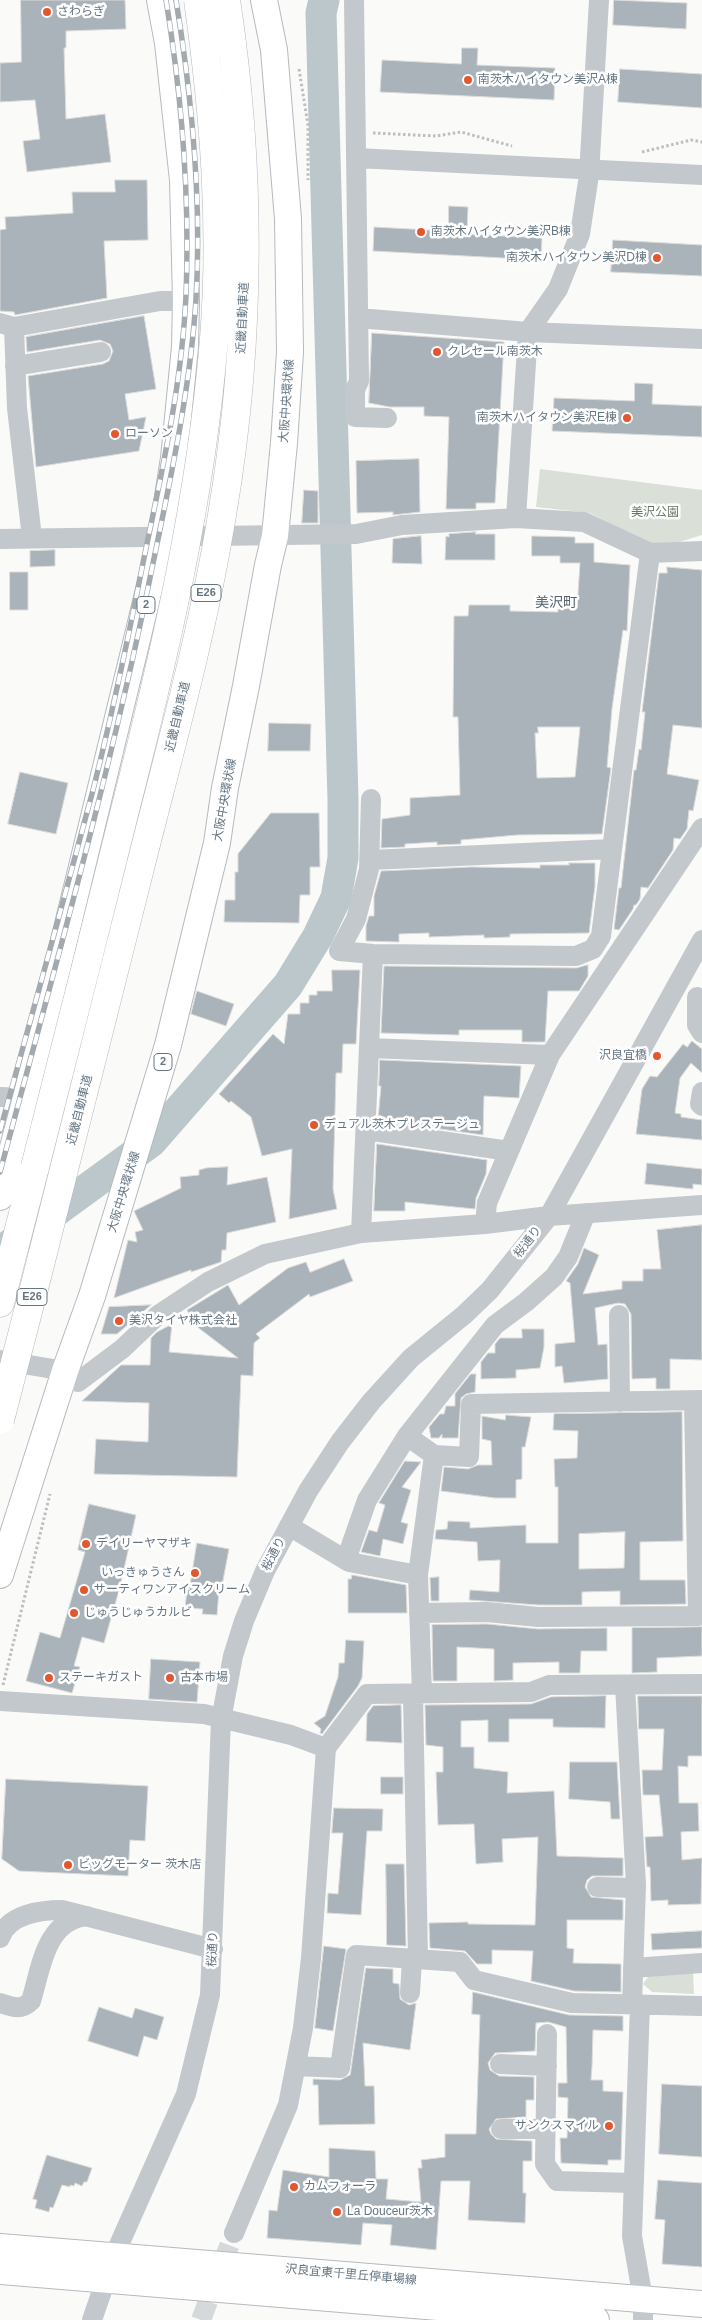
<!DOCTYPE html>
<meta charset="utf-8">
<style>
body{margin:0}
canvas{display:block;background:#fafaf8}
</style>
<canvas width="702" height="2320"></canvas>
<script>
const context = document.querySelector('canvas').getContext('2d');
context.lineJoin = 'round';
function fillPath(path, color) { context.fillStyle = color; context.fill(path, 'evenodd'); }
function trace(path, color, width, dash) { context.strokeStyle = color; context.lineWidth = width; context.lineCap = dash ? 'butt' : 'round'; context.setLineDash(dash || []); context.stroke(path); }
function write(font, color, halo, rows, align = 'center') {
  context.font = font + ' Arial,"Noto Sans JP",sans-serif'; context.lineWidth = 5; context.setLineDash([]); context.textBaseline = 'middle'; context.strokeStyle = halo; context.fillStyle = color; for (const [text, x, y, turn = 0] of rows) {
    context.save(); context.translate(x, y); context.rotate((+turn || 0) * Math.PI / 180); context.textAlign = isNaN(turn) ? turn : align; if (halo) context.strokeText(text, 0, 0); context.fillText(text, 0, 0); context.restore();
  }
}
fillPath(new Path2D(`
 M540,469L702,490V535L676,543H647L590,513L536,507Z
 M693,1972L694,1994L652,1992L643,1984L651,1973Z`), '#dadfd7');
trace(new Path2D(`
 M0,1252L151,1142L288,985L318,936L336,898L343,858V800L321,13L324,0`), '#bbc7cb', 31);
const building = new Path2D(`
 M21,0H125L126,29L66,31V48H64L66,119L105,114L111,162L27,172L23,141L40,139L35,100L0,102V63L21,62Z
 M614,0L687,3L686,29L613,25Z
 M462,48H478L477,65L555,68L554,100L380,92L382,60L461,64Z
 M620,69L702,74V108L618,102Z
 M115,180H147L148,240L104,241L107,298L15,315L14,312L0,311V230L6,229L5,217L73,213L72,192H115Z
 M449,206L468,207L467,234L542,238L541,260L373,251L374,227L448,231Z
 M613,240L702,245V276L611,272Z
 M144,316L156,389L125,394L129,420L146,417L139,451L36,467L28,376L103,364L109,361L113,351L110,344L100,340L27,352L26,337Z
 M372,333L504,342L495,503H476V509H446L449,417L424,416V407H390L369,403Z
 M635,383L653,384L652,404L702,406V437L552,431L554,398L634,401Z
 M419,459L420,512L393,515V512L357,513L356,461Z
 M304,490L318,491V523H302Z
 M476,532L475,534H495V560H445L446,536L449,537V534Z
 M421,536L422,564L392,563L393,539Z
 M532,536L575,537V543H594V562L630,565L627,631L623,630L612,709L607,767L611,768L602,834L517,835L461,840V844L437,845V842L405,844V847L381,848L382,819L410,815V798L460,795L458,717H453L454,616H468L469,605H510V611L558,612V609L577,608L580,563H560V556H532ZM538,727H580L575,777L537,778L535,733H538Z
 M55,550V566L30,567V551Z
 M667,567L702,570V728L673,725L667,774L699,780L693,811L689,810L687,829L680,839L674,838L673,850L648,888L641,887L640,899L636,905H634L633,909L619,930L614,929L619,888H621L634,770H636L639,749L641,750L645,712H642L659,573H667Z
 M10,572H28V610H10Z
 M269,723L311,724L310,751H268Z
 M20,772L68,783L56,834L8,824Z
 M271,813H319L320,867H310V895H300L299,923L224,922L225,900H235V872H238V854Z
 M569,863H595V886L589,933L510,934V937L484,938V935L429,937V933L399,934V942L366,941V926L369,916H374V896L381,871L471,867L540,868V865H569Z
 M588,965V976L579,991H548L545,1042H522V1030H459V1035L381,1033L384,966L576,968Z
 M332,970H360L356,1044H343L342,1073H336L333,1189L337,1209L289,1219L292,1149L262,1156L251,1117L231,1101L229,1103L219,1094L273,1034L284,1044L288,1014H300V1003H309V995H317V991H332Z
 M197,991L234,1004L226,1026L191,1014Z
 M692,1041L702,1049V1073L691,1063L680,1078L675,1113L681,1114V1117L702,1120V1140L636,1134L642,1089L650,1076L657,1077L683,1044L687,1047Z
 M380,1060L521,1066L519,1098L484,1096L483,1135L378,1120L381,1086H379Z
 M377,1144L487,1160L486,1174L476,1198L475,1209L405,1202V1211H374Z
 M647,1163L702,1169V1185L693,1184V1189L645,1184Z
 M228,1167L227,1185L267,1177L276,1222L227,1233L226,1250H222L221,1262L191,1272V1270L114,1298L128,1240L137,1242L135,1232L143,1230L134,1211L181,1188L180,1177L199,1175V1170L206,1168Z
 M702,1225V1360L670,1359V1389H656V1378L632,1379L631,1314L625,1304L618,1303L595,1308L598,1345L607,1344L608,1379L564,1383L562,1366L555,1367V1344L575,1342L570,1283L566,1281L578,1264L584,1248L599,1255L583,1294L622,1289V1281H643V1269H661L657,1230Z
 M344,1259L353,1281L310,1297L309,1294L256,1334L260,1338L254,1343L253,1376L241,1375L237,1477L94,1474L96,1439L148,1442L149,1403L82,1401L121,1365H150L151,1338L157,1332L172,1324L169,1352L238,1358L196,1326L187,1310L228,1285L239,1305L288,1268L306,1262L310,1272Z
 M151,1305L117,1334H101L109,1307Z
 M522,1329H544V1347L540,1368L516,1370V1378L481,1379V1362L488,1353H495V1344L500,1338H522Z
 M471,1374H476L475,1392L466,1394L461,1398L458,1438H442V1434L439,1438H431L429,1427L440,1414H444L446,1406H455V1394Z
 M682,1412L683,1541L640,1542V1580H685L686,1604L620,1605V1591L582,1592V1605H539L469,1600L470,1590L499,1592L500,1560L478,1561L477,1542L435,1539L436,1530L447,1529L448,1521L470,1522V1528L526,1525V1543H558V1487H555L554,1459L577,1458L578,1431L553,1430L554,1414ZM625,1532L624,1568L579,1569V1534Z
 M506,1415L531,1417L525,1447H522V1479L516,1480V1498H495L441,1491L444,1467L468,1469L478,1465H492L491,1441L482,1439V1416L505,1420Z
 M405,1461L421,1462L402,1487L411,1490L401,1522L408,1524L403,1544L383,1539L380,1556L361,1552L369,1530L377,1532L385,1505L379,1503Z
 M89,1504L136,1515L120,1587L104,1643L82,1637L74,1666L80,1667L72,1693L26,1681L40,1632L60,1638L85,1552L78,1550Z
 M197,1543L229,1549L221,1591L219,1590L217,1615L202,1614L203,1609L185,1608L187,1590H189Z
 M352,1575L406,1585L407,1613H348V1579H351Z
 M439,1577V1601H431L430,1578Z
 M487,1624L538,1629L607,1628V1651H581L580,1673H559V1662L513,1663V1680L494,1681V1649L457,1647V1681H433L432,1625Z
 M702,1627V1656L657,1658V1672L632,1673V1628Z
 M346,1640L364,1641L362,1678L358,1686L322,1734L320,1733L321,1729L314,1723L325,1716L338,1677L339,1663H344Z
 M151,1659L200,1662L197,1702L149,1699Z
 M606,1696L605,1728L553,1727V1719H509V1742H488V1720L461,1721V1747H474V1768L508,1772L507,1793L554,1791L557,1856L623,1858V1876H592L587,1880L585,1887L591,1897L623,1900V1920H567V1948L574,1949L573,1963L621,1964V1992L574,1991L531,1981L533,1951L492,1950V1964H477L465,1951L430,1948L429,1923L468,1922V1924L535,1925L538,1837L502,1839L503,1862L476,1864L474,1824L438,1825L436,1772H443V1747L426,1745L425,1705L531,1704L551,1697Z
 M638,1696H702V1756H688V1767L678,1766L679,1803H698L699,1831L681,1832L682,1860L702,1858L701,1904L668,1905V1900L651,1901L650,1867H647L645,1837L663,1836L659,1795H643L642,1770H662L664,1729H639Z
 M401,1705L402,1743L366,1741L367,1714L373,1706Z
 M570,1762H617L620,1819H611L610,1802L569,1799Z
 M381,1777H403V1794H381Z
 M6,1779L148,1786L145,1841L130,1840L128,1876L19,1871L2,1859Z
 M334,1808L383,1809L382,1831H367L361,1915L327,1913L328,1893L338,1894L343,1833H332Z
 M386,1864H404L406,1946L387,1945Z
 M702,1931V1948L652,1950L651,1934Z
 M324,1946L346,1949L333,2031L315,2028Z
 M366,1968L393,1969V1983L399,1984L400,1999L409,2005L416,2003L410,2050L363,2043L365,2086H374L375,2124L319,2125L318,2085H313V2079L340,2080L350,2075Z
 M473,1992L569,2015L623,2016V2031L593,2030L592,2067L591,2080H603V2091L623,2092L621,2160H608V2165L561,2163L560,2138H567L568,2098L558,2097V2083H567L566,2027L548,2022L536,2023L535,2051L495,2053L488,2063L490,2070L499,2076L534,2077V2100H526V2117L496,2119L489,2129L491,2134L496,2139L532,2141V2161H523V2193H526L525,2223L468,2220L470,2181H441L436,2250L390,2245L392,2225L363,2223L361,2245L267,2238L269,2210L277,2211L283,2170L329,2177V2148L375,2151L376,2179H388L386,2199L421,2202L418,2168H422L421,2160L445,2157V2134H476L480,2015L472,2014Z
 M99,2007L132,2018L135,2008L164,2017L157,2040L144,2036L138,2057L88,2041Z
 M662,2084L702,2086V2157L659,2154Z
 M47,2155L92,2168L87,2182H84L82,2186L75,2183L74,2186L70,2185V2187L62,2185L53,2208L50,2207L49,2212L35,2208L37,2200L33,2199Z
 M658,2180L702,2183V2267L662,2264L665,2220L655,2219Z`);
fillPath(building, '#aab3b9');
trace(building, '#dcdcda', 1);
trace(new Path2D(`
 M201,2320L234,2233`), '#d5d9db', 20, [20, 10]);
const major = new Path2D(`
 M0,1197L26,1098L162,536L174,458L185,347L186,301L183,180L168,43L160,0
 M0,1575L65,1371L92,1296L168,1045L217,843L225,788L246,686L268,565L275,536L284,443L290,352L288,219L274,50L264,0
 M0,2247L702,2304
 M0,2271L596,2320`);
const highway = new Path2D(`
 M0,1303L35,1167`);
trace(major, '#b5babe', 28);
trace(highway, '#b4b9bd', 29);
trace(new Path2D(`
 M299,69L308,125V180
 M373,133L436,136L461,132L512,146
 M642,152L691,140L702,142
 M3,1685L50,1494`), '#bbbfc2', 3, [2.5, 2.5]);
trace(new Path2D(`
 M354,0L359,381L355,390V417L387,418
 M356,158L702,175
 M358,318L528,332L702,339
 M0,323L14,327L160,301H186
 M14,327L17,408L32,538
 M15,366L101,352
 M516,518L528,332L558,289L580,234L589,175L599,0
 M0,539L356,534L402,525L516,518L584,522L650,553L702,551
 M371,799L369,869L356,919L339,951L373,954L576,956L593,949L601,936L650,553
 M370,860L612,849
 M697,997V1025L702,1033
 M369,1048L550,1055
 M702,1092L700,1104L702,1106
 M0,1097L26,1098
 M366,1130L509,1151
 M485,1224L487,1203L550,1055L702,828
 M361,1233L373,954
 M619,1315L620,1402
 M0,1360L65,1371L78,1382L122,1349L158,1315L208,1282L265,1254L361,1233L485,1224L549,1216L702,1205
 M407,1436L434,1455L418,1575
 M434,1455L469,1457L471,1404L702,1400
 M289,1526L349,1562L418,1575L422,1694
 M346,1560L367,1500L407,1436L495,1325L526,1302L554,1277L568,1257L586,1213
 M419,1613L487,1612L538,1617L698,1616L694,1401
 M625,1685L636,1885L632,2004
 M413,1694L418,1959
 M0,1701L204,1714L291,1735L326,1748
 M597,1887L636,1888
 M0,1938C8,1914 41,1910 62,1910L213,1949
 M633,1968L702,1963
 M410,1993L412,1959
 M0,2003C12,2007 21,2011 31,2001C41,1969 45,1920 87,1916
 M640,2004L632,2236L643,2299V2320
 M547,2034L545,2164L557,2181L634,2183
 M500,2064L547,2066
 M296,2066L340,2068L356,1955L460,1962L474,1980L572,2003L702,2006
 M501,2129H546
 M234,2233L288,2105L303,2028L311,1958L326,1748L367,1694L531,1692L549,1685L702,1684
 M92,2320L114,2256L186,2094L210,1995L221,1720L233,1656L244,1621L265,1571L308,1491L340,1442L371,1402L411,1358L464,1315L490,1290L549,1216L702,940`), '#c3c8cc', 20);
trace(major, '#fff', 26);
trace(highway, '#fff', 28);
const rail = new Path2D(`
 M0,1131C31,1017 63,904 93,790C112,715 128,639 143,563C161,475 182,385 186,295C190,195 182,98 166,0
 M0,1172C53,974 109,778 150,578C169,485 190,393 196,299C202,199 192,98 176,0`);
trace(rail, '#a2aab0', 5.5);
trace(rail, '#fff', 4, [11]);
const highwayBridge = new Path2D(`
 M35,1167C65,1049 95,932 124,814C164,658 201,500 214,339C223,226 214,113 198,0
 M0,1420C47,1239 93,1058 138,876C168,756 202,637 222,515C251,344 252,171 226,0`);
trace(highwayBridge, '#b4b9bd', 29, []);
trace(highwayBridge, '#fff', 28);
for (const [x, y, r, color] of [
 [47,12,5,"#e4572e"],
 [468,80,5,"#e4572e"],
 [421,232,5,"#e4572e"],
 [657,258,5,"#e4572e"],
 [437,352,5,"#e4572e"],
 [627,418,5,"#e4572e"],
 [115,434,5,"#e4572e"],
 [657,1056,5,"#e4572e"],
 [314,1125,5,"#e4572e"],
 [119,1321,5,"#e4572e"],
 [86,1544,5,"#e4572e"],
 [195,1573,5,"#e4572e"],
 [84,1590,5,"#e4572e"],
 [74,1613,5,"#e4572e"],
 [49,1678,5,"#e4572e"],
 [170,1678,5,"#e4572e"],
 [68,1865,5,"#e4572e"],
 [609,2126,5,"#e4572e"],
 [294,2187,5,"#e4572e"],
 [337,2212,5,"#e4572e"]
]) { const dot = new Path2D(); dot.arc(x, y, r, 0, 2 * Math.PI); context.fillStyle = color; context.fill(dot); trace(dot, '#fff', 2); }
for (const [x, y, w] of [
 [206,593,30],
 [146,605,18],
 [163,1062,18],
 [32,1297,30]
]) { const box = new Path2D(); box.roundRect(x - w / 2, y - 8.5, w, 17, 4); context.fillStyle = '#fff'; context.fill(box); trace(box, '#657683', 1); }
write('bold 11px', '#657683', null, [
 ["E26",206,593],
 ["2",146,605],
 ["2",163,1062],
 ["E26",32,1297]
]);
write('12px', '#657683', '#fff', [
 ["さわらぎ",57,12],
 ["南茨木ハイタウン美沢A棟",478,80],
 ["南茨木ハイタウン美沢B棟",431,232],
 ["南茨木ハイタウン美沢D棟",647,258,"right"],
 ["クレセール南茨木",447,352],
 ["南茨木ハイタウン美沢E棟",617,418,"right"],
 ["ローソン",125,434],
 ["沢良宜橋",647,1056,"right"],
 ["デュアル茨木プレステージュ",324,1125],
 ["美沢タイヤ株式会社",129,1321],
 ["デイリーヤマザキ",96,1544],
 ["いっきゅうさん",185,1573,"right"],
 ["サーティワンアイスクリーム",94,1590],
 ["じゅうじゅうカルビ",84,1613],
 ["ステーキガスト",59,1678],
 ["古本市場",180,1678],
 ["ビッグモーター 茨木店",78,1865],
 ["サンクスマイル",599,2126,"right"],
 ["カムフォーラ",304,2187],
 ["La Douceur茨木",347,2212]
], 'left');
write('12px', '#657683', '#fff', [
 ["近畿自動車道",243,318,-87],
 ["大阪中央環状線",287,401,-86],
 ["近畿自動車道",178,717,-77],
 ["大阪中央環状線",225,800,-80],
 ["近畿自動車道",80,1110,-76],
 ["大阪中央環状線",124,1192,-73],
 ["桜通り",528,1242,-52],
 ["桜通り",274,1554,-62],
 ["桜通り",213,1949,-87],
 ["沢良宜東千里丘停車場線",351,2275,5]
]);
write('12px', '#687a64', '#fff', [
 ["美沢公園",655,513]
]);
write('14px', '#57646e', '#fff', [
 ["美沢町",556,603]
]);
</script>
